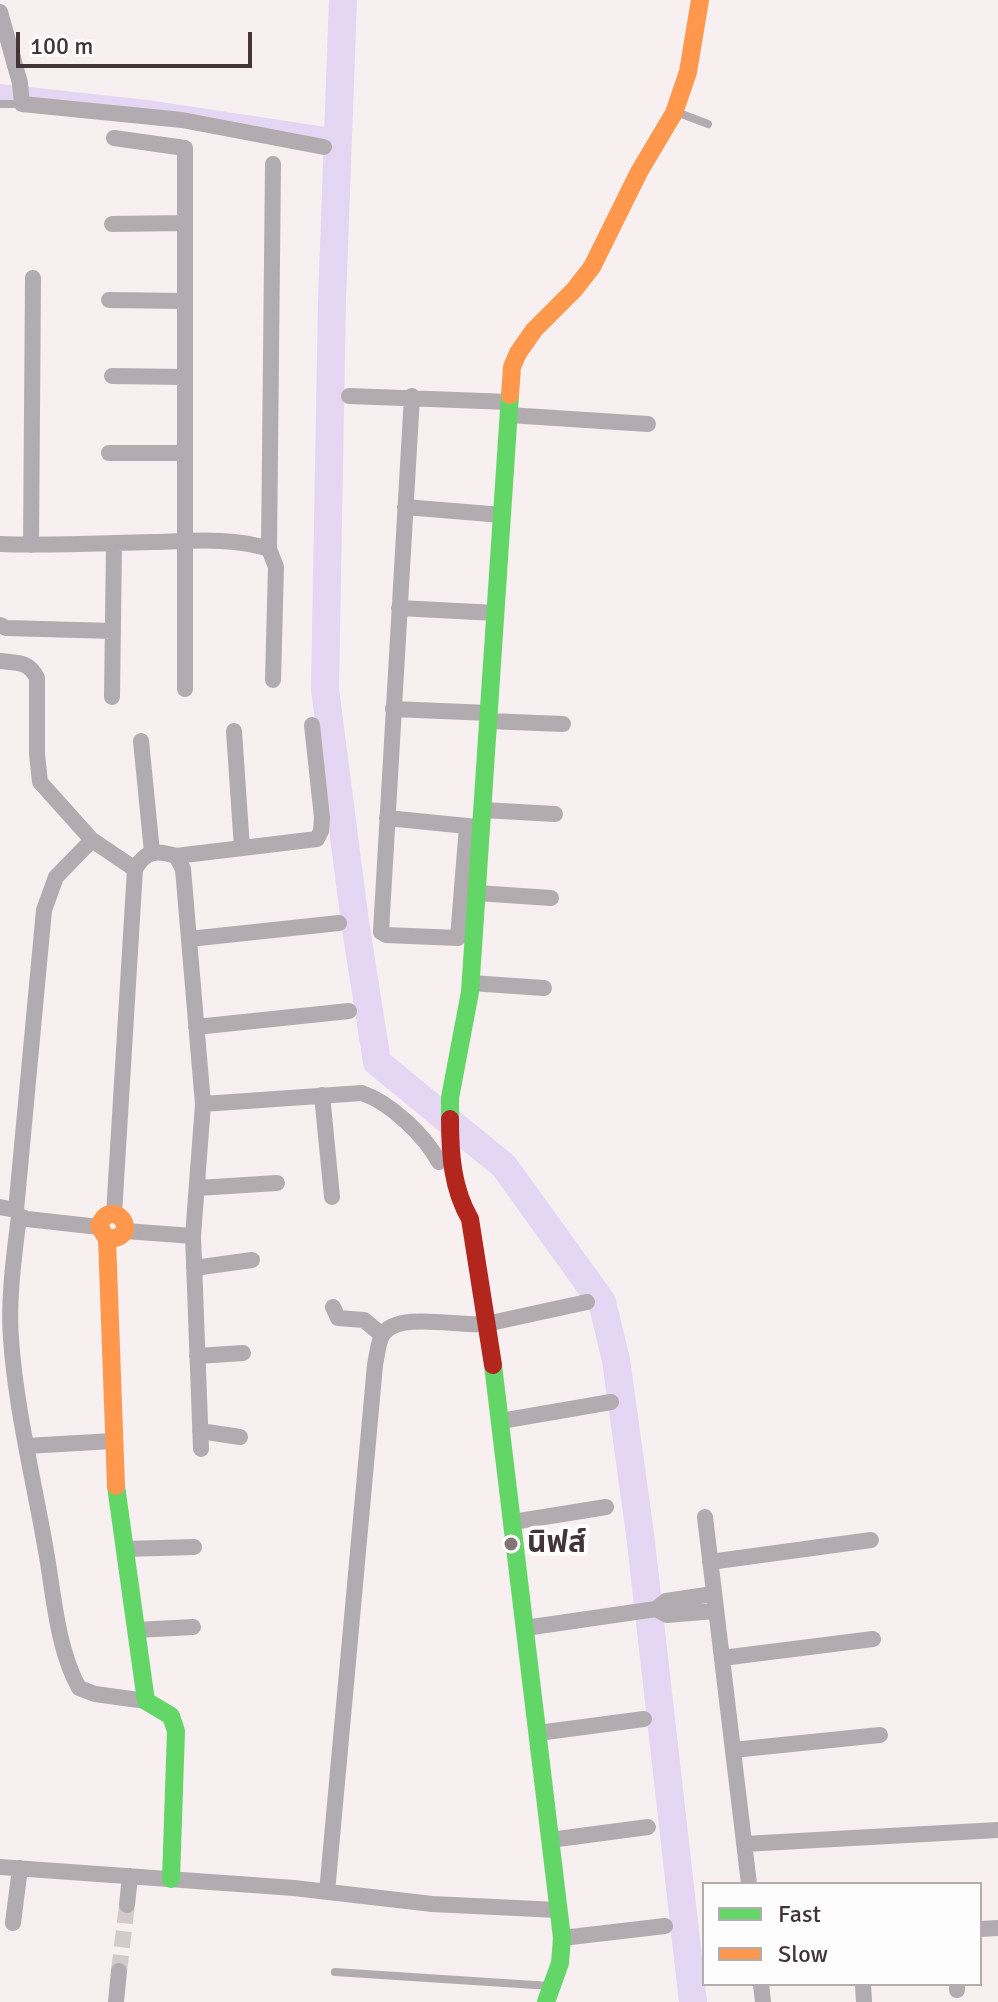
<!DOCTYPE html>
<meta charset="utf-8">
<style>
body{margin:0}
#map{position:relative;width:998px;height:2002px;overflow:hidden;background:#f8eff1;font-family:Signika,sans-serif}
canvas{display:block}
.legend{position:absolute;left:702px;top:1882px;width:280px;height:104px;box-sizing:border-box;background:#fdfdfd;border:2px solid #b3adaf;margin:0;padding:10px 14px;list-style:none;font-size:24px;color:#433439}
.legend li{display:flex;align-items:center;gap:16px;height:40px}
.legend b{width:40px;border:2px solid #b3adaf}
.scale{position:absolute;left:16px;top:32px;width:236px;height:36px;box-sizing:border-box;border:4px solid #433439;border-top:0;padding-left:10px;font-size:24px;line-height:28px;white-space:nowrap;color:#433439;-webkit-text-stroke:6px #fdfdfd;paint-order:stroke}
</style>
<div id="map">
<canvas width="998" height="2002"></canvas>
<ul class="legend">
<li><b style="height:10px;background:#63d668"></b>Fast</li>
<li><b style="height:10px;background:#ff974d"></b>Slow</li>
</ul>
<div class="scale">100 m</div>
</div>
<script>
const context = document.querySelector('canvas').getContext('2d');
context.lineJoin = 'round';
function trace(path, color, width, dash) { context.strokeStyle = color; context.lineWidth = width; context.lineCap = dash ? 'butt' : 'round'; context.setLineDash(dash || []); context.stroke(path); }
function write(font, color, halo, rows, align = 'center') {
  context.font = font + ' Signika,"Noto Sans Thai",sans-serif'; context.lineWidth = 8; context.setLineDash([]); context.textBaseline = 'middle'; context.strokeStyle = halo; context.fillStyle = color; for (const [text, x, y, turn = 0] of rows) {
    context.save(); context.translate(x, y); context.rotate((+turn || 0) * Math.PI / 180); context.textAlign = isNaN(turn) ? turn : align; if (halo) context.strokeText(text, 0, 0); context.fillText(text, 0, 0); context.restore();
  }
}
trace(new Path2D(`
 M0,92L147,108L338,137`), '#e5d6f4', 16);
trace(new Path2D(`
 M343,0L332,301L325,689L355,922L377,1062L504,1166L602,1302L616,1360L640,1534L693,2002`), '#e5d6f4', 28);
trace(new Path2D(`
 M119,1971L127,1905`), '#d4cacc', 16, [16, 8]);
trace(new Path2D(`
 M0,104H22
 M679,113L708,124
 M335,1972L550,1986`), '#b2acb0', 8);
trace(new Path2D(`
 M0,12L20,83L22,104L182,120L324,147
 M114,138L185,148V689
 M112,224L185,223
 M109,300L185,301
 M112,376L185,377
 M349,396L510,402
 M412,396L381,932L386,935L458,938L467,826
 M509,415L648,424
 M109,453H185
 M405,507L502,515
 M0,544C51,546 102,543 153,542C191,541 233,537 269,549L276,567L273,680
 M31,545L33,278
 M269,549L273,164
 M399,608L496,613
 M0,625L6,628L113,631
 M0,661C17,663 29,661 37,678V754L40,782L92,840L135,869
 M112,697L114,543
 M393,709L489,713
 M488,721L563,724
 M234,731L242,848
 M141,741L152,852
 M483,810L555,814
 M387,818L477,827
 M92,840L56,877L44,910L16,1210L19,1216L27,1219L99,1227
 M176,856L317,839L321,831L322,818L312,725
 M477,893L551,898
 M189,939L339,923
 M471,983L544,988
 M196,1027L349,1011
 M322,1095L332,1197
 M197,1188L277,1183
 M0,1207L16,1210
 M114,1214L135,869C146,850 157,850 176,856L183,869L203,1104
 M19,1216C14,1257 8,1298 11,1339C16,1410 34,1481 46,1551C54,1596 57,1648 79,1688L95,1694L146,1701
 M125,1231L193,1236L203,1104L362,1093C391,1103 425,1136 439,1162
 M193,1236L201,1449
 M194,1268L252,1260
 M333,1307L338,1318L364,1320L382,1335
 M197,1356L243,1353
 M501,1421L611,1402
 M200,1431L240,1437
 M26,1446L113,1441
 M705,1517L749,1884
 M513,1522L606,1507
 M125,1549L194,1547
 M710,1562L871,1540
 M656,1609L666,1601L713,1594
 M525,1628L656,1609L667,1615L715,1611
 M136,1630L193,1627
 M722,1658L873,1639
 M538,1733L644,1719
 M733,1750L880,1735
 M550,1840L648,1827
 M744,1844L998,1830
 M0,1867L294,1888L432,1904L558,1910
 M327,1892L375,1365C377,1356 378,1341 383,1334C399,1311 459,1327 486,1324L587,1302
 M127,1905L130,1876
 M13,1923L20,1868
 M980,1929L998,1928
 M562,1938L665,1926
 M761,1984L763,2002
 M863,1984L864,2002
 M957,1984V1990
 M116,2002L119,1971`), '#b2acb0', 16);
trace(new Path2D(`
 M450,1119V1098L470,992L510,395
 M493,1365L562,1938L560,1963L546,2002
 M116,1486L146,1701L171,1716L176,1731L171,1879`), '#63d668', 18);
trace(new Path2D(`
 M510,395L512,367L518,353L534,330L574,290L592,267L639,172L674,113L688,72L700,0
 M107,1239C146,1238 112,1193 99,1226L107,1239L116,1486`), '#ff974d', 18);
trace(new Path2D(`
 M450,1119C450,1153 452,1188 470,1219L493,1365`), '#b3261e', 18);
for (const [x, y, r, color] of [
 [511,1544,8,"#827579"]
]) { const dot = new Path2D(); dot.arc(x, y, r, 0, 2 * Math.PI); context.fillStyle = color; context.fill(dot); trace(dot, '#fdfdfd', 3); }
write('bold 30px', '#433439', '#fdfdfd', [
 ["นิฟส์",527,1544]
], 'left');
</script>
